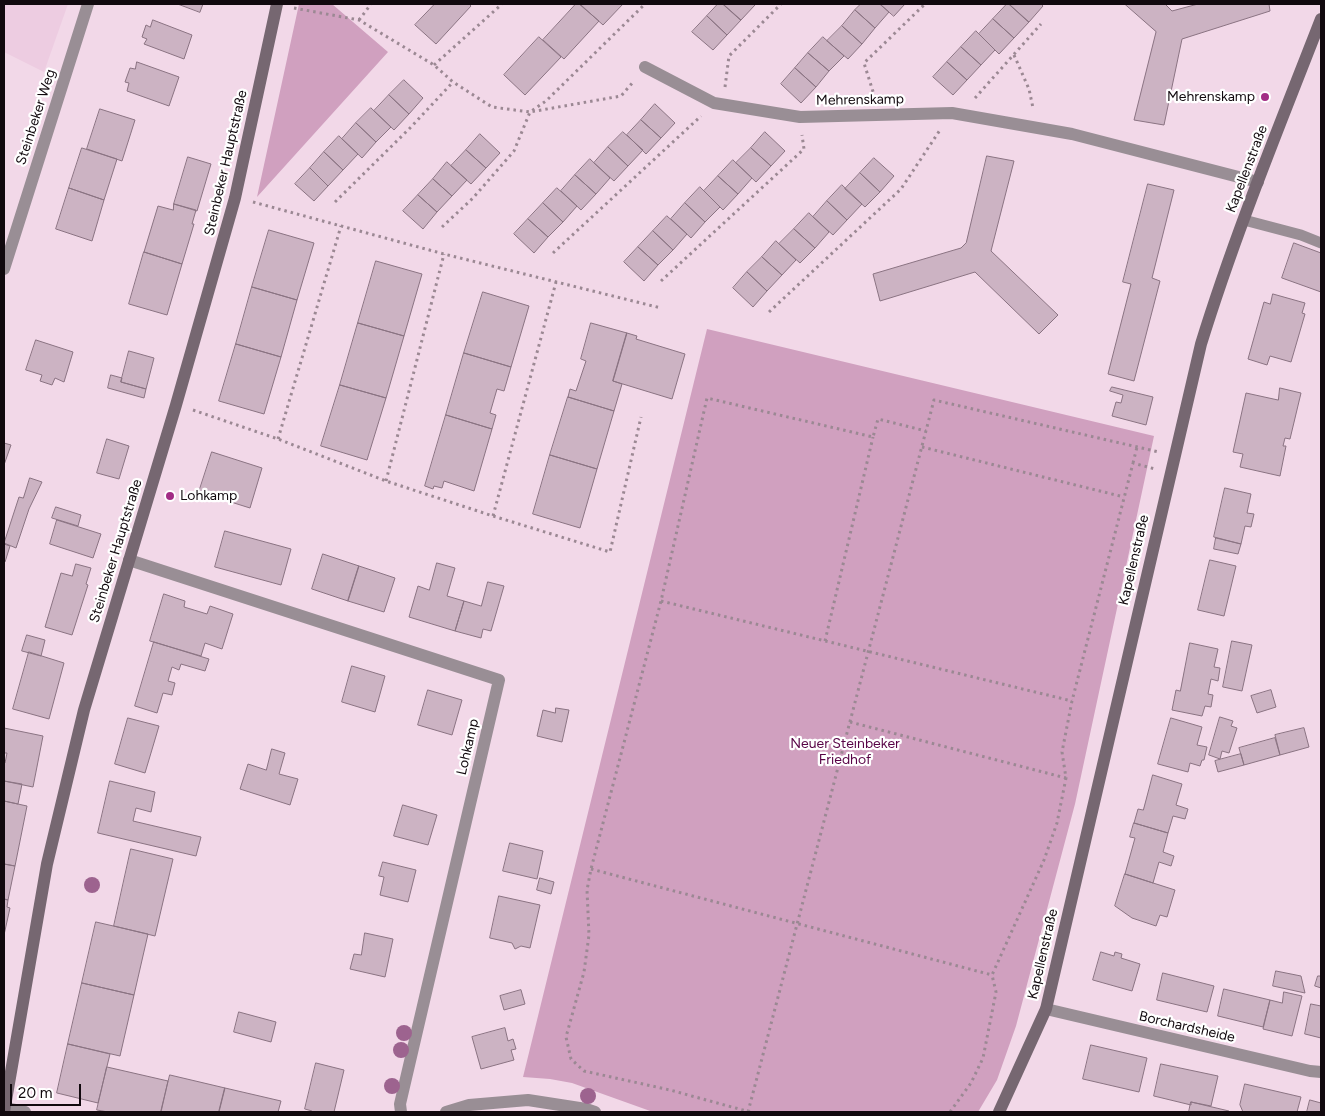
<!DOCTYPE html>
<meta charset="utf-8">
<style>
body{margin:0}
#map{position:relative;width:1325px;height:1116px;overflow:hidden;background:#f2d8e8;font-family:Figtree,sans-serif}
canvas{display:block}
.frame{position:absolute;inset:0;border:5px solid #11090e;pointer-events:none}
.scale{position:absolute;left:10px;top:1084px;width:71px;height:22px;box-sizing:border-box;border:2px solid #11090e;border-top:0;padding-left:6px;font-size:15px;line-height:18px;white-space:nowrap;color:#11090e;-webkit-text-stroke:4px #fff;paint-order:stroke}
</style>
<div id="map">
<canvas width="1325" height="1116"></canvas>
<div class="frame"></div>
<div class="scale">20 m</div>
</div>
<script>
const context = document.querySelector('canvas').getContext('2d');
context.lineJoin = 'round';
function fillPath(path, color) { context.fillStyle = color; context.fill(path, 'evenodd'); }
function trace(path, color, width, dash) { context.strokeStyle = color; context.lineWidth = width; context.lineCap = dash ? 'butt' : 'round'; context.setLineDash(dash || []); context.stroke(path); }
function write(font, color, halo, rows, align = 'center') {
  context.font = font + ' Figtree,sans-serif'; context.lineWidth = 4.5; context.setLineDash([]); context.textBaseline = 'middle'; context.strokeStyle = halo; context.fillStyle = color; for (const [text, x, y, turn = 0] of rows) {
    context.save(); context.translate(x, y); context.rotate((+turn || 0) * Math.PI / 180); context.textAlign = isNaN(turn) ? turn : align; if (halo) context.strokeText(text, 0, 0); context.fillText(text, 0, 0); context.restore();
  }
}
fillPath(new Path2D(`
 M4,4H68L44,72L4,52Z`), '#edcce1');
fillPath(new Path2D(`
 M299,4H332L388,52L257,197Z
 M707,329L1154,436L1075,804L1016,1026L997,1080L978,1112H653L572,1083L550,1079L523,1077Z`), '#d0a0bf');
const building = new Path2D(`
 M178,4H203L200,12Z
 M435,4H469L471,6L436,44L415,25Z
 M576,4H579L599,21L564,59L543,40Z
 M582,4H623L603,25L581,5Z
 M718,4H723L741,20L727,35L707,16Z
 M723,4H754L755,5L741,20Z
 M861,4H880L889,12L875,28L855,10Z
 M880,4H905L894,16Z
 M1007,4H1009L1029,22L1014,38L993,19Z
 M1009,4H1041L1043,6L1029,22Z
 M1125,4H1165L1172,11L1198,4H1269L1270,11L1182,39L1164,125L1134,120L1156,32Z
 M855,10L875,28L862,44L842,26Z
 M707,16L727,35L713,50L692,32Z
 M993,19L1014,38L999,54L979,34Z
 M153,20L192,35L184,59L144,44L147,39L142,37L146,25L150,27Z
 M842,26L862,44L848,59L827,41Z
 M976,31L995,50L981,65L961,47Z
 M539,37L561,57L525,95L504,75Z
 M823,37L844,56L829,71L808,53Z
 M961,47L981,65L967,80L947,62Z
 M808,53L829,71L816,87L795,68Z
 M137,62L179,77L169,106L127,91L129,83L125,82L130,68L135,69Z
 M947,62L967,80L953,95L933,77Z
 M795,68L816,87L801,103L781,84Z
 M404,80L423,98L409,114L389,95Z
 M389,95L409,114L394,130L374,111Z
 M655,104L675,123L661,138L641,120Z
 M371,108L391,127L376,142L356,123Z
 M100,109L135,120L122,161L87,149Z
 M641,120L661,138L646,154L627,135Z
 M356,123L376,142L362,158L342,139Z
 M623,132L643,150L628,166L608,147Z
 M765,132L785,151L771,166L751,148Z
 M480,134L500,153L486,168L466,150Z
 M339,136L358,154L343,170L324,152Z
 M608,147L628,166L614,181L594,163Z
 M82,148L117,159L104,200L69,188Z
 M751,148L771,166L756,182L736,163Z
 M466,150L486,168L471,184L451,166Z
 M324,152L343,170L328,186L310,168Z
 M987,156L1014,161L991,251L1058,315L1039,334L975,272L880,301L873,274L961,248L966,243Z
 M188,157L211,164L197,211L174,204Z
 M874,158L894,176L880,192L860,173Z
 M590,159L610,178L596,194L575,175Z
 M733,160L752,178L738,194L718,176Z
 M447,162L467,180L452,196L433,179Z
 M310,168L328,186L314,201L295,184Z
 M860,173L880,192L865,207L845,189Z
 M575,175L596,194L581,210L561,191Z
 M718,176L738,194L723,210L704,191Z
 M433,179L452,196L437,212L418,195Z
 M1148,184L1174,190L1152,278L1160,281L1134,381L1108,374L1131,284L1123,282Z
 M842,185L862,204L847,220L827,201Z
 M700,187L720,207L705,222L685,203Z
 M69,188L104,200L92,241L56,229Z
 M557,188L577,206L563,222L543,203Z
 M418,195L437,212L423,229L403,211Z
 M827,201L847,220L833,235L813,217Z
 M543,203L563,222L548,237L528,219Z
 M685,203L705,222L691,238L671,219Z
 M174,204L196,210L192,224H194L182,264L144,252L158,206L173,210Z
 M809,213L829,232L815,248L794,229Z
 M667,216L687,234L673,250L653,231Z
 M528,219L548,237L534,253L514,234Z
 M794,229L815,248L800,263L779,244Z
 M269,230L314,243L297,300L252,287Z
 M653,231L673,250L658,265L638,247Z
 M776,241L796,260L782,275L762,257Z
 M1294,243L1321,253V292L1282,278Z
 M638,247L658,265L644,281L624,262Z
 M144,252L182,264L167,315L129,304Z
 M762,257L782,275L767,291L747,272Z
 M376,261L422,274L404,336L358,323Z
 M747,272L767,291L753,307L733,288Z
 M252,287L297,300L281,357L236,344Z
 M483,292L529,306L511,367L464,353Z
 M1273,294L1305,303L1302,313L1305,314L1291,362L1270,356L1267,365L1248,359L1264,302L1270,304Z
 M358,323L404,336L386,398L340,385Z
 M591,323L627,333L613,381L622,384L614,411L568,397L570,389L576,391L586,361L581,359Z
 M627,333L637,336L636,339L685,354L672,399L613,381Z
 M36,340L73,352L64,382L55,378L52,385L40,381L42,375L26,370Z
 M236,344L281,357L264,414L219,401Z
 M129,351L154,358L146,389L121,382Z
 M464,353L511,367L504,391L497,389L490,413L496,415L492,429L446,415Z
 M111,375L122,378L121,382L146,389L144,398L108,388Z
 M340,385L386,398L367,460L321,446Z
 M1112,387L1153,397L1146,425L1112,416L1116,402L1121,403L1123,395L1110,391Z
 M1280,388L1301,393L1290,439L1285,438L1283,446H1286L1280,476L1240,467L1243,454L1233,452L1246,393L1278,400Z
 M568,397L614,411L597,469L550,455Z
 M446,415L492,429L474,491L444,481L442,488L434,486L433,489L425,486Z
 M107,439L129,446L119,479L97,473Z
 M4,443L11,445L4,465Z
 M212,452L262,468L250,508L199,492Z
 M550,455L597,469L580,528L533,514Z
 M30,478L42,482L29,509L16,548L4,543L19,497L23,498Z
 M1225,488L1251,494L1247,513L1254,514L1251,527L1245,526L1241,544L1214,537Z
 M56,507L81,515L78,526L52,518Z
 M57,520L101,534L93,558L50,544Z
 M225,531L291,549L281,585L215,567Z
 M1216,538L1241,544L1238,554L1214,549Z
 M4,544L10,546L5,562L4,561Z
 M323,554L359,566L348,601L312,589Z
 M1210,560L1236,566L1224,616L1198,610Z
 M437,563L455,568L447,596L464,601L455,631L409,617L418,586L429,590Z
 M76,564L91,568L86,584L88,585L72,635L45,627L61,573L72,576Z
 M359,566L395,578L384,612L348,601Z
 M488,582L504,586L491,631L483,629L481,638L455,631L464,601L481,606Z
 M164,594L185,601L184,607L207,614L210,606L233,614L222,649L205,643L201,656L150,641Z
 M27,635L45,640L41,656L22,651Z
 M1232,641L1252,645L1242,691L1223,687Z
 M154,642L209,659L205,671L181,664L179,670L172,667L168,681L175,683L172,695L163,693L157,713L135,706Z
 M1190,643L1218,649L1214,667L1220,668L1218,681L1211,679L1208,694L1213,695L1211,707L1205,706L1202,716L1172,710L1176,690L1180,691Z
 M29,652L64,663L49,719L13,709Z
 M352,666L385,676L375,712L342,702Z
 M428,690L462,700L452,735L418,725Z
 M1271,690L1276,707L1257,713L1251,696Z
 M556,708L569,710L562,742L537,736L543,710L555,713Z
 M1220,717L1233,721L1231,726L1237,728L1229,753L1222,751L1220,759L1209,755Z
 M128,718L159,726L145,773L115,764Z
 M1171,718L1202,727L1197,745L1207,747L1204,760H1202L1200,766L1190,763L1188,772L1158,764Z
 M4,728L43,736L33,787L4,781V762L5,763L7,753H4Z
 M1304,728L1309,747L1280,755L1275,735Z
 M1275,738L1280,755L1244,765L1239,748Z
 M272,749L285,753L279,774L298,779L290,805L240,789L248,764L266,770Z
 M1241,754L1244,765L1218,772L1215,761Z
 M1153,775L1182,784L1176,805L1188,809L1185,819L1173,816L1168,833L1134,823L1138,809L1143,810Z
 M4,781L22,784L18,804L4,801Z
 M110,781L155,792L151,812L136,808L133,821L201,837L196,856L98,833Z
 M4,801L27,806L15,866L4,864Z
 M403,805L437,815L428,845L394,836Z
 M1134,823L1168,833L1163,852L1174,856L1171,866L1159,862L1153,883L1125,874L1135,838L1130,837Z
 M510,843L543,851L537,879L503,871Z
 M131,849L173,859L155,936L114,926Z
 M383,862L416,870L408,902L380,895L384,877L379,876Z
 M4,864L15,866L8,900L4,899Z
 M1125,874L1175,890L1167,917L1160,915L1156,926L1132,918L1115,906Z
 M540,878L554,882L551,894L537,890Z
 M499,896L540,905L530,948L521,946L515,949L512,943L490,938Z
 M4,899L8,900L7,907L10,908L4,935Z
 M96,922L148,934L134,995L82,983Z
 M365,933L393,939L385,977L350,969L354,954L361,955Z
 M1101,952L1114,956L1115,952L1122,954L1121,958L1140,964L1132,991L1093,980Z
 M1276,971L1301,976L1305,993L1273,986Z
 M1163,973L1214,986L1207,1012L1157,1000Z
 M1318,976H1321V988L1315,986Z
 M82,983L134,995L120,1056L68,1044Z
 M1224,989L1270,1000L1263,1027L1218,1016Z
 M521,990L525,1004L504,1010L500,996Z
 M1284,992L1302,996L1292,1036L1263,1029L1270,1000L1282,1003Z
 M1311,1004L1321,1006V1038L1305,1034Z
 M239,1012L276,1022L271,1042L234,1032Z
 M505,1028L508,1041L513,1039L516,1049L511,1050L514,1060L481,1069L472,1037Z
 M68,1044L110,1054L98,1103L57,1093Z
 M1091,1045L1147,1058L1139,1092L1083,1079Z
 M316,1063L344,1070L334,1112H311L312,1111L305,1109Z
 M1161,1064L1218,1076L1211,1106L1191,1102V1105L1154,1096Z
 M107,1067L168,1081L161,1112H108L97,1110Z
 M170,1075L225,1088L219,1112H161Z
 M1245,1084L1301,1097L1297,1112H1243L1240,1105Z
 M225,1088L281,1101L278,1112H219Z
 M1310,1100L1321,1103V1112H1307Z
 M1191,1102L1229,1111V1112H1189Z`);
fillPath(building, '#ccb3c3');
trace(building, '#8a7382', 1);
trace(new Path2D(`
 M294,8L359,20L434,65L453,82L492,107L530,112L546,101L645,4
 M359,20L371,4
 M1014,55L1029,89L1033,108
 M434,65L502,4
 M725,87L729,56L781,4
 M875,98L864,63L925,4
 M975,98L1041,24
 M253,202L444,254L661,308
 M335,202L411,127L453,82
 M442,227L473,198L514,151L530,112L621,96L634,81
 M553,253L701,116
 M661,281L804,149L802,135
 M769,312L901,189L940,130
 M193,410L278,439L386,481L493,516L610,552L641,417
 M278,439L341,226
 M922,447L1124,497
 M1133,463L1137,447
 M386,481L444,254
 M493,516L556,282
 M661,601L1072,701
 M825,641L873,437
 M850,722L1066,778
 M591,869L992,975
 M748,1112L934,400L1159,452
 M750,1112L670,1090L584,1071L571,1059L566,1037L584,972L589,935L587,890L591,869L661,601L707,398L873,437L878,419L926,431
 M950,1112L971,1083L983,1058L996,992L992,975L1044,860L1057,823L1066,778L1062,752L1072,701L1133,463L1155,469`), '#9b8893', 3, [2.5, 4]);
trace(new Path2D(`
 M1244,220L1301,235L1321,243`), '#998e95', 11);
trace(new Path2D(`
 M645,67L714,103L800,117L952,113L1072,134L1258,182
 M4,269L88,4
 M129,560L499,680L400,1104L401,1112
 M1046,1009L1310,1071L1321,1072
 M5,1108L25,1112
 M446,1112L469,1105L528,1100L586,1109L595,1112`), '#998e95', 12);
trace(new Path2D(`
 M4,1112L47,864L84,710L176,405L235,198L277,4
 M999,1112L1046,1009L1201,344C1235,234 1279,127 1321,19`), '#766771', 12);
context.fillStyle = '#9d638f';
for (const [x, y] of [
 [92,885],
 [404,1033],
 [401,1050],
 [392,1086],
 [588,1096]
]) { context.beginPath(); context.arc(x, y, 8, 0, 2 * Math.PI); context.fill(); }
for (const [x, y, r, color] of [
 [1265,97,5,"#a22c85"],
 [170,496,5,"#a22c85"]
]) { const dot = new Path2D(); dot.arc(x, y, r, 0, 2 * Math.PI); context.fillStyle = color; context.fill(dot); trace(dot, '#fff', 2); }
write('14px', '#11090e', '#fff', [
 ["Mehrenskamp",1255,97],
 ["Lohkamp",180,496,"left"]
], 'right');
write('14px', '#11090e', '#fff', [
 ["Mehrenskamp",860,100,-1],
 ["Steinbeker Weg",36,117,-72],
 ["Steinbeker Hauptstraße",226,163,-77],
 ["Kapellenstraße",1247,169,-69],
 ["Steinbeker Hauptstraße",116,551,-73],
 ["Kapellenstraße",1134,560,-77],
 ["Lohkamp",468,747,-77],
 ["Kapellenstraße",1043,954,-77],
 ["Borchardsheide",1187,1027,13]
]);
write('14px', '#580346', '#fff', [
 ["Neuer Steinbeker",845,744],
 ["Friedhof",845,760]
]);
</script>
